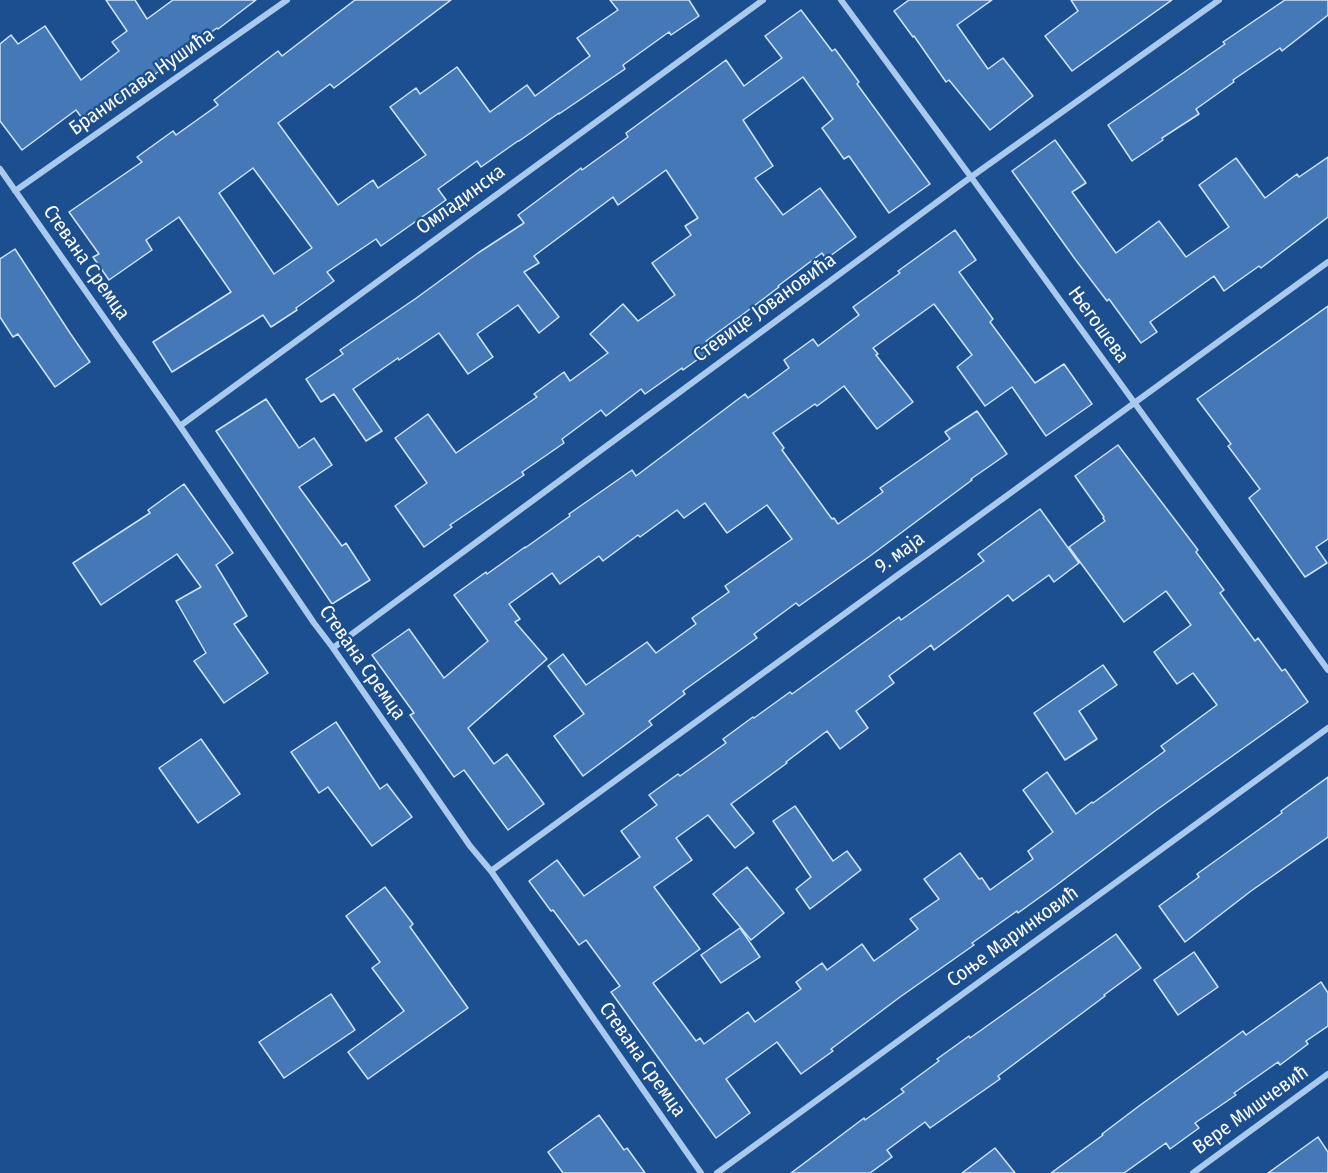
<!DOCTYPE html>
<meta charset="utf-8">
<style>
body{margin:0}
canvas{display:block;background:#1b4f8f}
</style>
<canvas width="1328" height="1173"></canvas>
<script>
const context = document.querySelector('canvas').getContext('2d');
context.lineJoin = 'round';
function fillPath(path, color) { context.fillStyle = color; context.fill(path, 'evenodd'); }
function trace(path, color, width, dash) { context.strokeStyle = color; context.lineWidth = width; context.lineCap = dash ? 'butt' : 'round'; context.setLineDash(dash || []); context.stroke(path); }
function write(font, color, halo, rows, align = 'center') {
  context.font = font + ' "Fira Sans Condensed",sans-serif'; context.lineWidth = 4.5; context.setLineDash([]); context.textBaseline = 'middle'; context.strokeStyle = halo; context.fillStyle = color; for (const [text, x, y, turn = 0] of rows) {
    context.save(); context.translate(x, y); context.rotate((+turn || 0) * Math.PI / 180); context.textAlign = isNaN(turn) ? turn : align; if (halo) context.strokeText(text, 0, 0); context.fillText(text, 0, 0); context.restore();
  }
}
const building = new Path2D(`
 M106,0H135L147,19L173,0H256L218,29L217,28L191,46L112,108L106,100L82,118L76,110L22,150L0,121V44L11,35L18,44L45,26L81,80L119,51L112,42L127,31Z
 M355,0H451L334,88L330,84L278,123L338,205L373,180L378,188L426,155L390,107L416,88L420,94L457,67L490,112L527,85L535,96L590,56L577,38L618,10L610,0H689L699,16L671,35L669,32L623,65L625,69L559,114V113L519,141H518L481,167L477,161L438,189L446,200L381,246L376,239L327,272L334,281L296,308L297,310L271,327L263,315L172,372L153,342L231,292L179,217L146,240L152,250L109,280L93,257L99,254L69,212L142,162L137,157L173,131L176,135L218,105L214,100L278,51L282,56ZM253,168L312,248L274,274L219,193Z
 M909,0H992L957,25L988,69L1003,58L1033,96L990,130L949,80L946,82L914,36L913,37L894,11Z
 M1071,0H1172L1072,71L1045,36L1078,11Z
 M1285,0H1328V15L1282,51L1280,48L1233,80L1234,82L1196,109L1199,114L1162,138L1163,140L1132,161L1108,125L1225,44L1223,42Z
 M801,10L832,51L835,49L859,82L857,84L930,184L889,213L849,156L844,159L822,128L833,119L803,77L743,120L773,166L755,178L783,215L820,188L856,237L826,259L822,253L778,286L779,287L742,315L706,341L712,349L683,370L682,368L645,394L641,389L606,416L601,410L562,439L564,443L522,472L524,475L450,525L452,527L424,547L395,506L427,483L395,438L428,414L456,453L537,397L534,394L564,372L570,381L608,353L590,334L623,304L638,321L675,295L652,263L691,235L685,226L698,218L666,170L618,205L613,197L534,256L539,263L524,272L559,317L539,333L518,305L477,334L493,357L468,374L439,333L399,360L398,358L353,389L382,431L366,441L334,394L321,402L306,379L343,354L340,350L415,299L478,253L524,223L518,215L581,168L582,170L628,137L626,133L726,60L744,86L782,58L765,36Z
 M1055,140L1086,183L1072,192L1116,253L1159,221L1186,257L1229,227L1199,185L1236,158L1265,198L1297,174L1299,177L1328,157V217L1261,268L1259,266L1224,291L1214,276L1150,322L1157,332L1141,343L1109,299L1107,301L1075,259L1012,171Z
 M955,230L976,260L959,272L993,319L990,322L1035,383L1064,364L1092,404L1046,436L1012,387L985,406L957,367L972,355L934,304L873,348L878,354L876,355L913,402L877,429L844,386L817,406L815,404L773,433L784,448L782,450L832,519L834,518L838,524L883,492L880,488L950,439L945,432L977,411L1007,454L971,479L972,480L870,556L799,606L796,603L754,634L757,638L683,691L685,694L649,721L652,725L583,776L554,736L584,714L548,666L563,654L586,685L647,642L656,653L696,624L692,618L729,592L725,586L792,539L767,505L727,533L705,503L684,518L677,510L640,537L638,535L603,561L599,556L560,584L552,573L509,604L520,619L515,622L547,659L468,728L494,764L507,754L544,804L508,830L464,770L454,777L410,715L414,713L372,655L409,629L444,678L488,641L454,595L486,572L487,574L525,547V548L570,516L569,514L632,470L636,476L745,394L748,398L789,368L784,360L813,339L818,346L859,315L853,307L900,273L898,271Z
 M15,249L70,333L90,362L55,387L18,334L13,337L0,317V259Z
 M1328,306V539L1316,547L1327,563L1305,577L1249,498L1260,489L1228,446L1231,444L1197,399Z
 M266,399L299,448L314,438L332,465L299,487L342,546L346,543L370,580L332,604L216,431Z
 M1118,445L1198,550L1196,552L1224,590L1220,593L1255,641L1258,638L1282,671L1285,669L1308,702L1155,811L1054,887L1018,913L1017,911L972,943L974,945L900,997L831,1049L833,1051L801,1074L777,1042L726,1079L750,1113L716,1138L611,992L620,986L586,940L579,945L553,910L551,911L529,881L557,860L584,896L640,857L621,831L657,805L649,795L678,774L680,776L726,743L723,739L753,717L754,718L790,692L792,694L899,617L901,620L984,561L978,554L1040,509L1079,563L1054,582L1049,575L1013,601L1008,595L934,650L931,645L889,676L894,683L856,711L868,728L840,749L827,731L786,762L787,763L731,804L754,833L735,848L708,815L676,838L692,860L654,887L700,949L653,983L696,1041L700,1038L704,1044L748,1012L755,1022L801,989L796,982L822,963L827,970L862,944L874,961L918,929L910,919L939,899L924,879L960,853L979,879L982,878L990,890L1033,859L1028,851L1053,832L1023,790L1047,772L1076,814L1092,802L1093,803L1165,751L1161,746L1217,705L1193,673L1177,684L1154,652L1191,625L1166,591L1124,622L1069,547L1105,521L1103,518L1104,517L1075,476Z
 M184,484L233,553L216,565L247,616L234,624L268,673L224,703L194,661L206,653L176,601L201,587L177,554L101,605L73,563L150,513L148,510Z
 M1103,665L1117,685L1079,711L1097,739L1065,760L1034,713Z
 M336,722L380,789L387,784L412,817L372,846L328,787L319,793L291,752Z
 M201,739L240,794L198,823L159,768Z
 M1328,777V837L1251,891L1185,942L1159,906L1199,877L1197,874L1282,813L1281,811Z
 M795,806L833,861L847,851L861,870L810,909L796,889L811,877L773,821Z
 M747,867L784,913L751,940L713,894Z
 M385,887L413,924L410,927L468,1008L368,1079L348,1052L404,1011L372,968L380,962L346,916Z
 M740,928L760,957L721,983L701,955Z
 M1116,934L1141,968L1104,995L1105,996L998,1076L1000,1079L930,1128L925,1122L887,1150L892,1157L870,1173H791L864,1118L865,1120L904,1092L901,1089L939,1061L937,1059L969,1036L970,1038Z
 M1194,952L1218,987L1178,1015L1154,980Z
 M1321,982L1328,993V1026L1306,1041L1308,1044L1280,1065L1278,1062L1234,1093L1236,1095L1195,1123L1199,1128L1170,1149L1166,1143L1124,1173H1051L1103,1135L1102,1134L1139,1106L1243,1031L1246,1035Z
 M331,994L355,1030L284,1078L259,1042Z
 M599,1115L624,1150L627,1148L645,1173H563L548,1152Z
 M1318,1137L1328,1152V1173H1268Z
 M995,1148L1015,1173H962Z`);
fillPath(building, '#4478b7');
trace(building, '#cfe3fa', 1.5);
trace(new Path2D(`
 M841,0L971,177L1328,670
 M0,169L180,426L314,623L333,648L470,846L491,871L701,1173
 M15,191L287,0
 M180,426L763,0
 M333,648L971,177L1219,0
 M491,871L1328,262
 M717,1173L1328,728
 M1193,1173L1328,1074`), '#a9c9ee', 6);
write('20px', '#fff', '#1b4f8f', [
 ["Бранислава Нушића",142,82,-35],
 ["Омладинска",461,200,-36],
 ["Стевана Сремца",86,263,55],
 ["Стевице Јовановића",765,308,-36],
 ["Његошева",1098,325,54],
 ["9. маја",900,553,-36],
 ["Стевана Сремца",362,663,55],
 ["Соње Маринковић",1013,937,-36],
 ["Стевана Сремца",642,1060,55],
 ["Вере Мишчевић",1251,1110,-36]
]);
</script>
